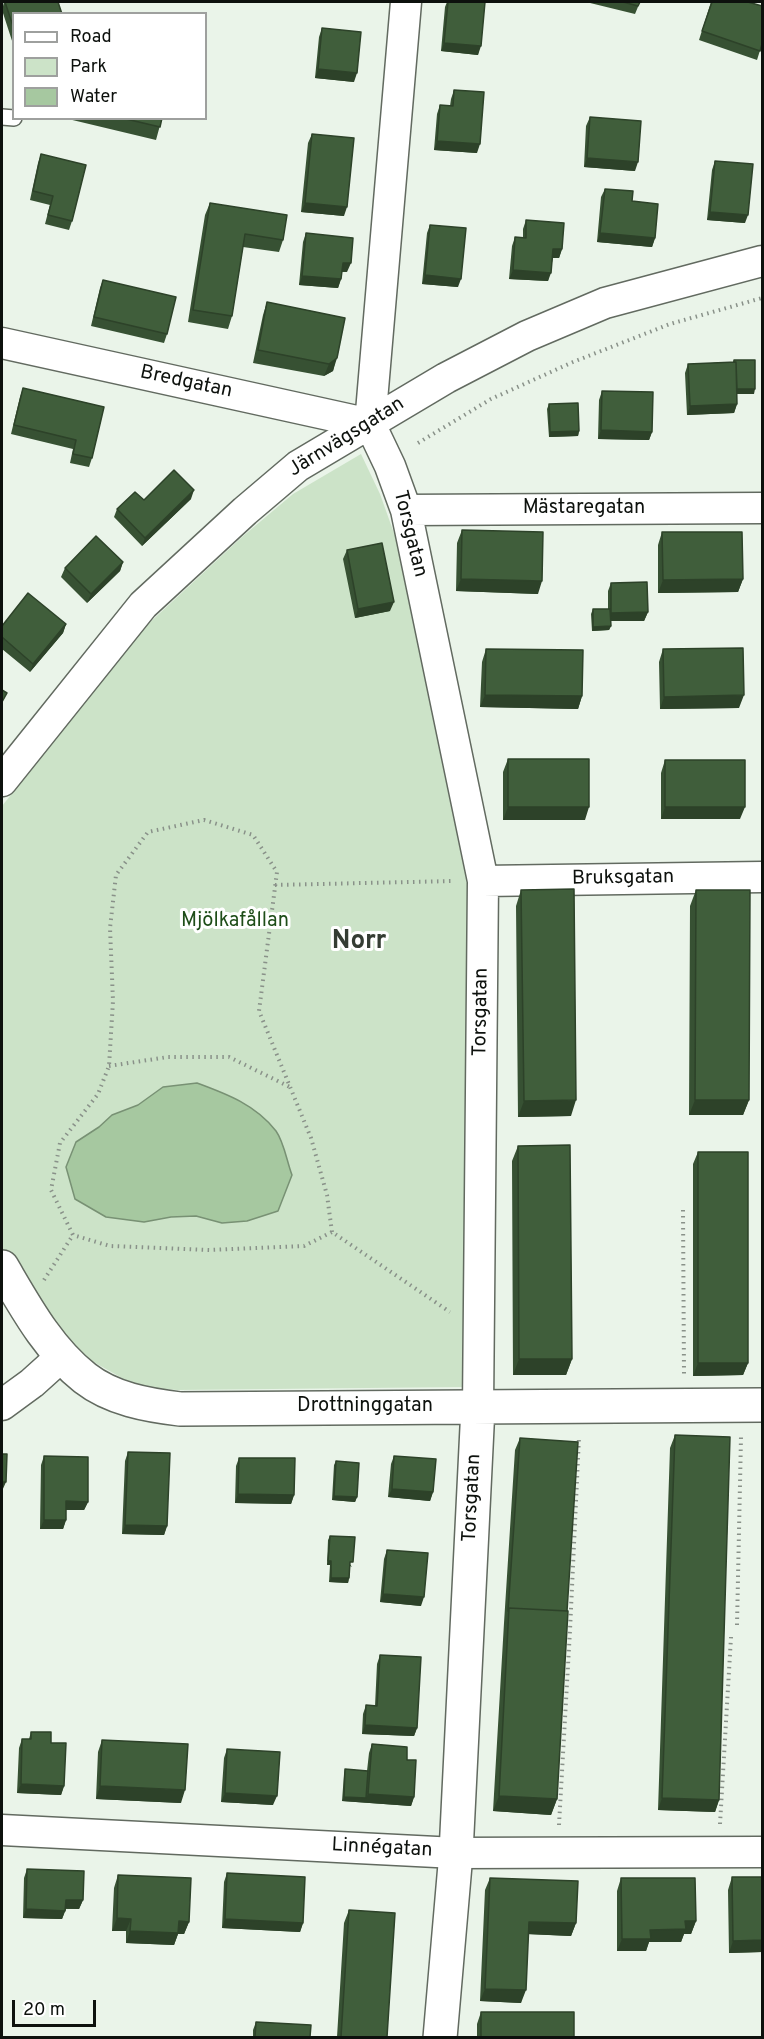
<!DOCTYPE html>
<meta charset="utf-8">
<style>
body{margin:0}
#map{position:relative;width:764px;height:2039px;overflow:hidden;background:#eaf4e9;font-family:Overpass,sans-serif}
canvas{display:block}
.frame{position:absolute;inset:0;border:3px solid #0d110d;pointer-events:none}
.legend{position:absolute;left:12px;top:12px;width:195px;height:108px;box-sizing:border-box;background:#fff;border:2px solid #9ea09e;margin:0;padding:8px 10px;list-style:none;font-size:18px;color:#0d110d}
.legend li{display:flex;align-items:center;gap:12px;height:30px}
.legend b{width:30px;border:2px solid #9ea09e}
.scale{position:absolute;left:12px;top:2000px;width:84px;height:27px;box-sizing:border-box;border:3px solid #0d110d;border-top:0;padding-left:8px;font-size:18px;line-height:21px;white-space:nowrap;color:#0d110d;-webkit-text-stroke:4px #fff;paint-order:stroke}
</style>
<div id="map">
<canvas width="764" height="2039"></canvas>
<div class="frame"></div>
<ul class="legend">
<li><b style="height:8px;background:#fff"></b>Road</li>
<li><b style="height:16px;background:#cce3c8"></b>Park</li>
<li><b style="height:16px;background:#a6c8a0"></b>Water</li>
</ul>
<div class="scale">20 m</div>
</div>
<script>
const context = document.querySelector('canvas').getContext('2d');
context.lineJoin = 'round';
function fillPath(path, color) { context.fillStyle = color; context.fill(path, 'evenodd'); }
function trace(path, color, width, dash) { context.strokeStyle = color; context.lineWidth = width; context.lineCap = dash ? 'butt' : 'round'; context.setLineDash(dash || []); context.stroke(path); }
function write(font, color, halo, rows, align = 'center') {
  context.font = font + ' Overpass,sans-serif'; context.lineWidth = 6; context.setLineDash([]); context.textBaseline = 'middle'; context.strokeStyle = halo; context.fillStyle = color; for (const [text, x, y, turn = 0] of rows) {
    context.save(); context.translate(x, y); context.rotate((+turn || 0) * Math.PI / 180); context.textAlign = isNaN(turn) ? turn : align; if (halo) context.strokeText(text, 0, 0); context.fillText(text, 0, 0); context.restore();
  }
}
fillPath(new Path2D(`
 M361,454L380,494L395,536L468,888L463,1387L177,1390L152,1388L129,1382L60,1343L2,1252V806L146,626L242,537L293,494Z`), '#cce3c8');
const water = new Path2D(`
 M197,1083C227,1094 256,1105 276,1131C284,1142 287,1162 292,1175L278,1211L247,1221L222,1223L196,1216L171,1217L144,1222L106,1217L75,1199L66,1167L76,1142L99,1127L112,1115L138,1105L163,1087Z`);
fillPath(water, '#a6c8a0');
trace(water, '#789174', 1.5);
const service = new Path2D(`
 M2,117L14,118`);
const minor = new Path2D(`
 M406,2L370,424L390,466L406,510L483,881L478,1407
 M2,343L370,424
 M406,510L762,508
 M2,781L143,605L245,511L298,466L446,378L527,336L605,303L762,261
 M483,881L762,877
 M2,1405L32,1383L62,1356
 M2,1830L456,1853L762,1852`);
const tertiary = new Path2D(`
 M2,1267C25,1306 48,1349 85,1378C112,1399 147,1405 180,1409L762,1405
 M440,2038L456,1853L478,1407`);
trace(service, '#626a60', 18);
trace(minor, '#626a60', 33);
trace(tertiary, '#626a60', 36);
trace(new Path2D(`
 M418,443L491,399L573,362L670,324L762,298
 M275,885L454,881
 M109,1066L168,1057H229L292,1088
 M683,1210L684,1375
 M332,1232L327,1195L311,1138L259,1011L277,872L253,835L204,820L148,832L116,875L110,928L113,1001L109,1066L98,1094L60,1143L51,1190L73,1235L110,1246L210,1250L304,1246L332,1232L450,1312
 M44,1280L73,1235
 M737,1625L741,1437
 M720,1824L731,1637
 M559,1825L570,1630L579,1437`), '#899189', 4, [1.5, 4.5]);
trace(service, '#fff', 15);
trace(minor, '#fff', 30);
trace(tertiary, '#fff', 33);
fillPath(new Path2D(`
 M4,2L14,14V47L2,10Z
 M447,2H485L478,55L441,51L445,7Z
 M586,2H640L635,14Z
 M711,2L762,44L757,60L699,40Z
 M322,28L354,82L315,78L319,37Z
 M454,90L477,153L434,150L437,114L440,105L450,106L451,99Z
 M590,117L635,171L584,167L586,126Z
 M64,118H162L156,140Z
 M312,134L344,216L301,212L308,143Z
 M41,154L72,221L69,230L45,224L50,205L30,200L38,163Z
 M715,161L745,223L707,220L712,170Z
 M605,189L632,201L655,238L652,247L597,242L601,197Z
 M210,203L283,240L279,252L243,247L232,316L228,329L188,322L205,215Z
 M526,220L562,249L559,258H553L548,281L509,279L512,246L515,237H523V229Z
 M430,225L458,287L422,284L427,233Z
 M306,233L347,272H342L341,279L338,288L299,285L303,242Z
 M103,280L167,334L164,343L91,326L100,288Z
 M267,302L345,318L333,371L324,376L253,363L263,315Z
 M734,360L754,394H737V404L734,413L687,415L685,373L688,364L733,362Z
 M23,388L104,407L92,458L89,467L70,463L73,449L11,434L20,397Z
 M602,391L652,432L649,440L598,439L599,400Z
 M549,404L579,431L578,436L549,437L547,409Z
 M191,499L142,546L114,517L117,509L144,500Z
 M462,530L538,594L456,591L457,543Z
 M662,532L743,579L738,592L658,593V545Z
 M347,550L390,611L355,618L343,559Z
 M123,562L120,571L87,603L61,577L65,568Z
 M611,583L648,612L644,621H610L611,626L609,630L592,631L591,614L593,609H608V591Z
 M66,624L63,633L30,672L2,649V626Z
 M486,649L582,696L578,709L480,707L482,662Z
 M663,649L739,708L660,709L659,662Z
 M508,759L585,820H503V772Z
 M665,760L740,819H661V773Z
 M521,890L571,1116L518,1117L516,906Z
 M696,890L749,1100L743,1115H689L690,906Z
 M518,1146L572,1359L566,1375H513L512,1161Z
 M698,1152L748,1363L743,1375L693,1376V1164Z
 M675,1435L719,1800L715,1812L658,1810L670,1448Z
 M520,1438L567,1611L557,1799L551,1815L493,1811L504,1623L515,1450Z
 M128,1452L167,1526L164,1535L122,1534L125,1461Z
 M44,1456L88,1502L84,1510H66V1520L63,1529H40L41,1465Z
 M394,1456L433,1492L430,1501L388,1497L391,1464Z
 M239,1458L294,1495L291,1504L235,1503L236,1466Z
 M336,1461L357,1497L355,1502L332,1500L334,1465Z
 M330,1536L352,1567L350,1566L349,1578L348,1583L329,1582L330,1565H327L328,1540Z
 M387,1550L421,1606L380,1602L384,1559Z
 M380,1655L417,1728L414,1736L362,1734L363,1714L366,1705L375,1706L377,1664Z
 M31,1732L51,1743L64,1786L61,1795L17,1793L19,1748L22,1739H29Z
 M102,1740L181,1803L96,1799L98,1752Z
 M372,1744L407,1760L414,1797L411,1806L342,1801L344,1774L345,1769L367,1771L369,1753Z
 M227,1749L273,1805L221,1802L224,1758Z
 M27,1869L83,1900L79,1909H66L62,1919L23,1918L24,1878Z
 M227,1873L303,1923L300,1932L222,1928L224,1882Z
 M118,1875L189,1922L184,1934H178L174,1945L126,1943V1931H112L114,1888Z
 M732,1877H762V1952L729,1953L728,1890Z
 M490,1878L576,1923L571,1936L529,1934L521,2003L480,2001L485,1890Z
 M621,1878L696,1921L691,1934H684L681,1942H649L646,1951H617V1891Z
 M349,1910L387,2037H337L344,1923Z
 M481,2012L574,2037H477V2024Z
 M256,2022L310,2037H253V2030Z`), '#375133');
fillPath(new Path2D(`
 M444,43L481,46L478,55L441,51Z
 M318,69L357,73L354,82L315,78Z
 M437,141L480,144L477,153L434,150Z
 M587,158L638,162L635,171L584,167Z
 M305,203L347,207L344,216L301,212Z
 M710,212L748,215L745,223L707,220Z
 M600,233L655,238L652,247L597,242Z
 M553,249H562L559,258H550Z
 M343,263H351L347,272L340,271Z
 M513,270L551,273L548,281L509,279Z
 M425,275L461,279L458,287L422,284Z
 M302,276L341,279L338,288L299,285Z
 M337,358L333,371L324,376L329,364Z
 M735,389H755L754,394H733Z
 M737,404L734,413L687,415L690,406Z
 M601,430L652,432L649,440L598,439Z
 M579,431L578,436L549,437L550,432Z
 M194,490L191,499L142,546L145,538Z
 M123,562L120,571L87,603L91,594Z
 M461,579L542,581L538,594L456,591Z
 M743,579L738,592L658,593L663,580Z
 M394,602L390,611L355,618L358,609Z
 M648,612L644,621H608L611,613Z
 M66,624L63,633L30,672L33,664Z
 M611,626L609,630L592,631L593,627Z
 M485,695L582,696L578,709L480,707Z
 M744,695L739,708L660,709L664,697Z
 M508,807H589L585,820H503Z
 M665,807H745L740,819H661Z
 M576,1100L571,1116L518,1117L524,1101Z
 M695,1100H749L743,1115H689Z
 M519,1359H572L566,1375H513Z
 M698,1363H748L743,1375L693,1376Z
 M2,1482H6L2,1491Z
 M392,1489L433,1492L430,1501L388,1497Z
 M238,1494L294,1495L291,1504L235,1503Z
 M334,1496L357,1497L355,1502L332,1500Z
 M66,1501L88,1502L84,1510H63Z
 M44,1520H66L63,1529H40Z
 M125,1525L167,1526L164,1535L122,1534Z
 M328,1561H331L330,1565H327Z
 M331,1578H349L348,1583L329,1582Z
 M383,1594L424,1597L421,1606L380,1602Z
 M365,1725L417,1728L414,1736L362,1734Z
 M21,1784L64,1786L61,1795L17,1793Z
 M100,1786L185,1790L181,1803L96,1799Z
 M225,1793L277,1796L273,1805L221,1802Z
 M368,1794L414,1797L411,1806L342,1801L344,1797L366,1798Z
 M499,1796L557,1799L551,1815L493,1811Z
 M662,1798L719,1800L715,1812L658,1810Z
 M66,1900H83L79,1909L63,1908Z
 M26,1909L65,1911L62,1919L23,1918Z
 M117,1918L131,1919L126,1931H112Z
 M225,1919L303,1923L300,1932L222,1928Z
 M179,1921L189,1922L184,1934H178L174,1945L126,1943L130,1931Z
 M685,1921H696L691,1934H684L681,1942H649L646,1951H617L622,1939L650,1930Z
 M529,1922L576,1923L571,1936L525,1934Z
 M762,1940V1952L729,1953L733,1941Z
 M485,1989L526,1990L521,2003L480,2001Z`), '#2d4229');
const building = new Path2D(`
 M5,2H58L62,14H14V29Z
 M448,2H485L481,46L444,43Z
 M623,2H640L638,6Z
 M712,2H748L762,6V44L760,51L702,31Z
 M322,28L361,32L357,73L318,69Z
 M454,90L484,92L480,144L437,141L440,105L453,106Z
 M590,117L641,121L638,162L587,158Z
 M122,118H162L160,127Z
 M312,134L354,138L347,207L305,203Z
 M41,154L86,165L72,221L48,215L53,196L33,191Z
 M715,161L753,164L748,215L710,212Z
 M605,189L633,191L632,201L658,204L655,238L600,233Z
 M210,203L287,215L283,240L245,234L232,316L193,310Z
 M526,220L564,223L562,249H553L551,273L513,270L515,237L526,238Z
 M430,225L466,228L461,279L425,275Z
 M306,233L353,238L351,263H343L341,279L302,276Z
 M103,280L176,297L167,334L94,317Z
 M267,302L345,318L337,358L329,364L258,350Z
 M734,360H755V389H737L736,362H734Z
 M736,362L737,404L690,406L688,364Z
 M23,388L104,407L92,458L73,454L76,440L14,425Z
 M602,391L653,392L652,432L601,430Z
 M578,403L579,431L550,432L549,404Z
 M174,470L194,490L145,538L117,509L135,492L144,500Z
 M462,530L543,532L542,581L461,579Z
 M662,532H742L743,579L663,580Z
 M96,536L123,562L91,594L65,568Z
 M382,543L394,602L358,609L347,550Z
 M647,582L648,612L611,613V583Z
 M28,593L66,624L33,664L2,637V626Z
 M593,609H610L611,626L593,627Z
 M743,648L744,695L664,697L663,649Z
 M486,649L583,650L582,696L485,695Z
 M2,690L7,693L2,702Z
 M508,759H589V807H508Z
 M665,760H745V807H665Z
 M574,889L576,1100L524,1101L521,890Z
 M696,890H750L749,1100H695Z
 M570,1145L572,1359H519L518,1146Z
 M698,1152H748V1363H698Z
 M675,1435L730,1437L719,1800L662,1798Z
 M520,1438L578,1442L567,1611L509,1608L508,1611Z
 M128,1452L170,1453L167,1526L125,1525Z
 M2,1454H7L6,1482H2Z
 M44,1456L88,1457V1502L66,1501V1520H44Z
 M394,1456L436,1459L433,1492L392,1489Z
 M239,1458H295L294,1495L238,1494Z
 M336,1461L359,1463L357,1497L334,1496Z
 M330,1536L355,1537L353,1562H350L349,1578H331V1561H328Z
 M387,1550L428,1553L424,1597L383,1594Z
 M509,1608L568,1611L557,1799L499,1796Z
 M380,1655L421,1657L417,1728L365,1725L366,1705L377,1706Z
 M31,1732H51V1743H66L64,1786L21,1784L22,1739H31Z
 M102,1740L188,1744L185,1790L100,1786Z
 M372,1744L407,1747V1760H416L414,1797L368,1794Z
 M227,1749L280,1752L277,1796L225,1793Z
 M345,1769L368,1771L366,1798L344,1797Z
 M27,1869L84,1871L83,1900H66L65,1911L26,1909Z
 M227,1873L305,1877L303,1923L225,1919Z
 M118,1875L191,1878L189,1922L179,1921L178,1933L130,1931L131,1919L117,1918Z
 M732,1877H762V1940L733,1941Z
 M490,1878L578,1881L576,1923L529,1922L526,1990L485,1989Z
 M621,1878H695L696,1921H685L686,1929L650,1930L651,1939H622Z
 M349,1910L395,1913L387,2037H341Z
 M481,2012H574V2037H481Z
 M256,2022L311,2025L310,2037H255Z`);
fillPath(building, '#405e3b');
trace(building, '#2d4229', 1.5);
write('20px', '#0d110d', '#fff', [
 ["Bredgatan",186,383,12],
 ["Järnvägsgatan",347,438,-32],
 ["Mästaregatan",584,509],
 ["Torsgatan",409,534,76],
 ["Bruksgatan",623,879,-1],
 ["Torsgatan",482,1012,-89],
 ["Drottninggatan",365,1407],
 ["Torsgatan",473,1498,-87],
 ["Linnégatan",382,1849,3]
]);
write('20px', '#1e4d18', '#fff', [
 ["Mjölkafållan",235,922]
]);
write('bold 26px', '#343c33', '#fff', [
 ["Norr",359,943]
]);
</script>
